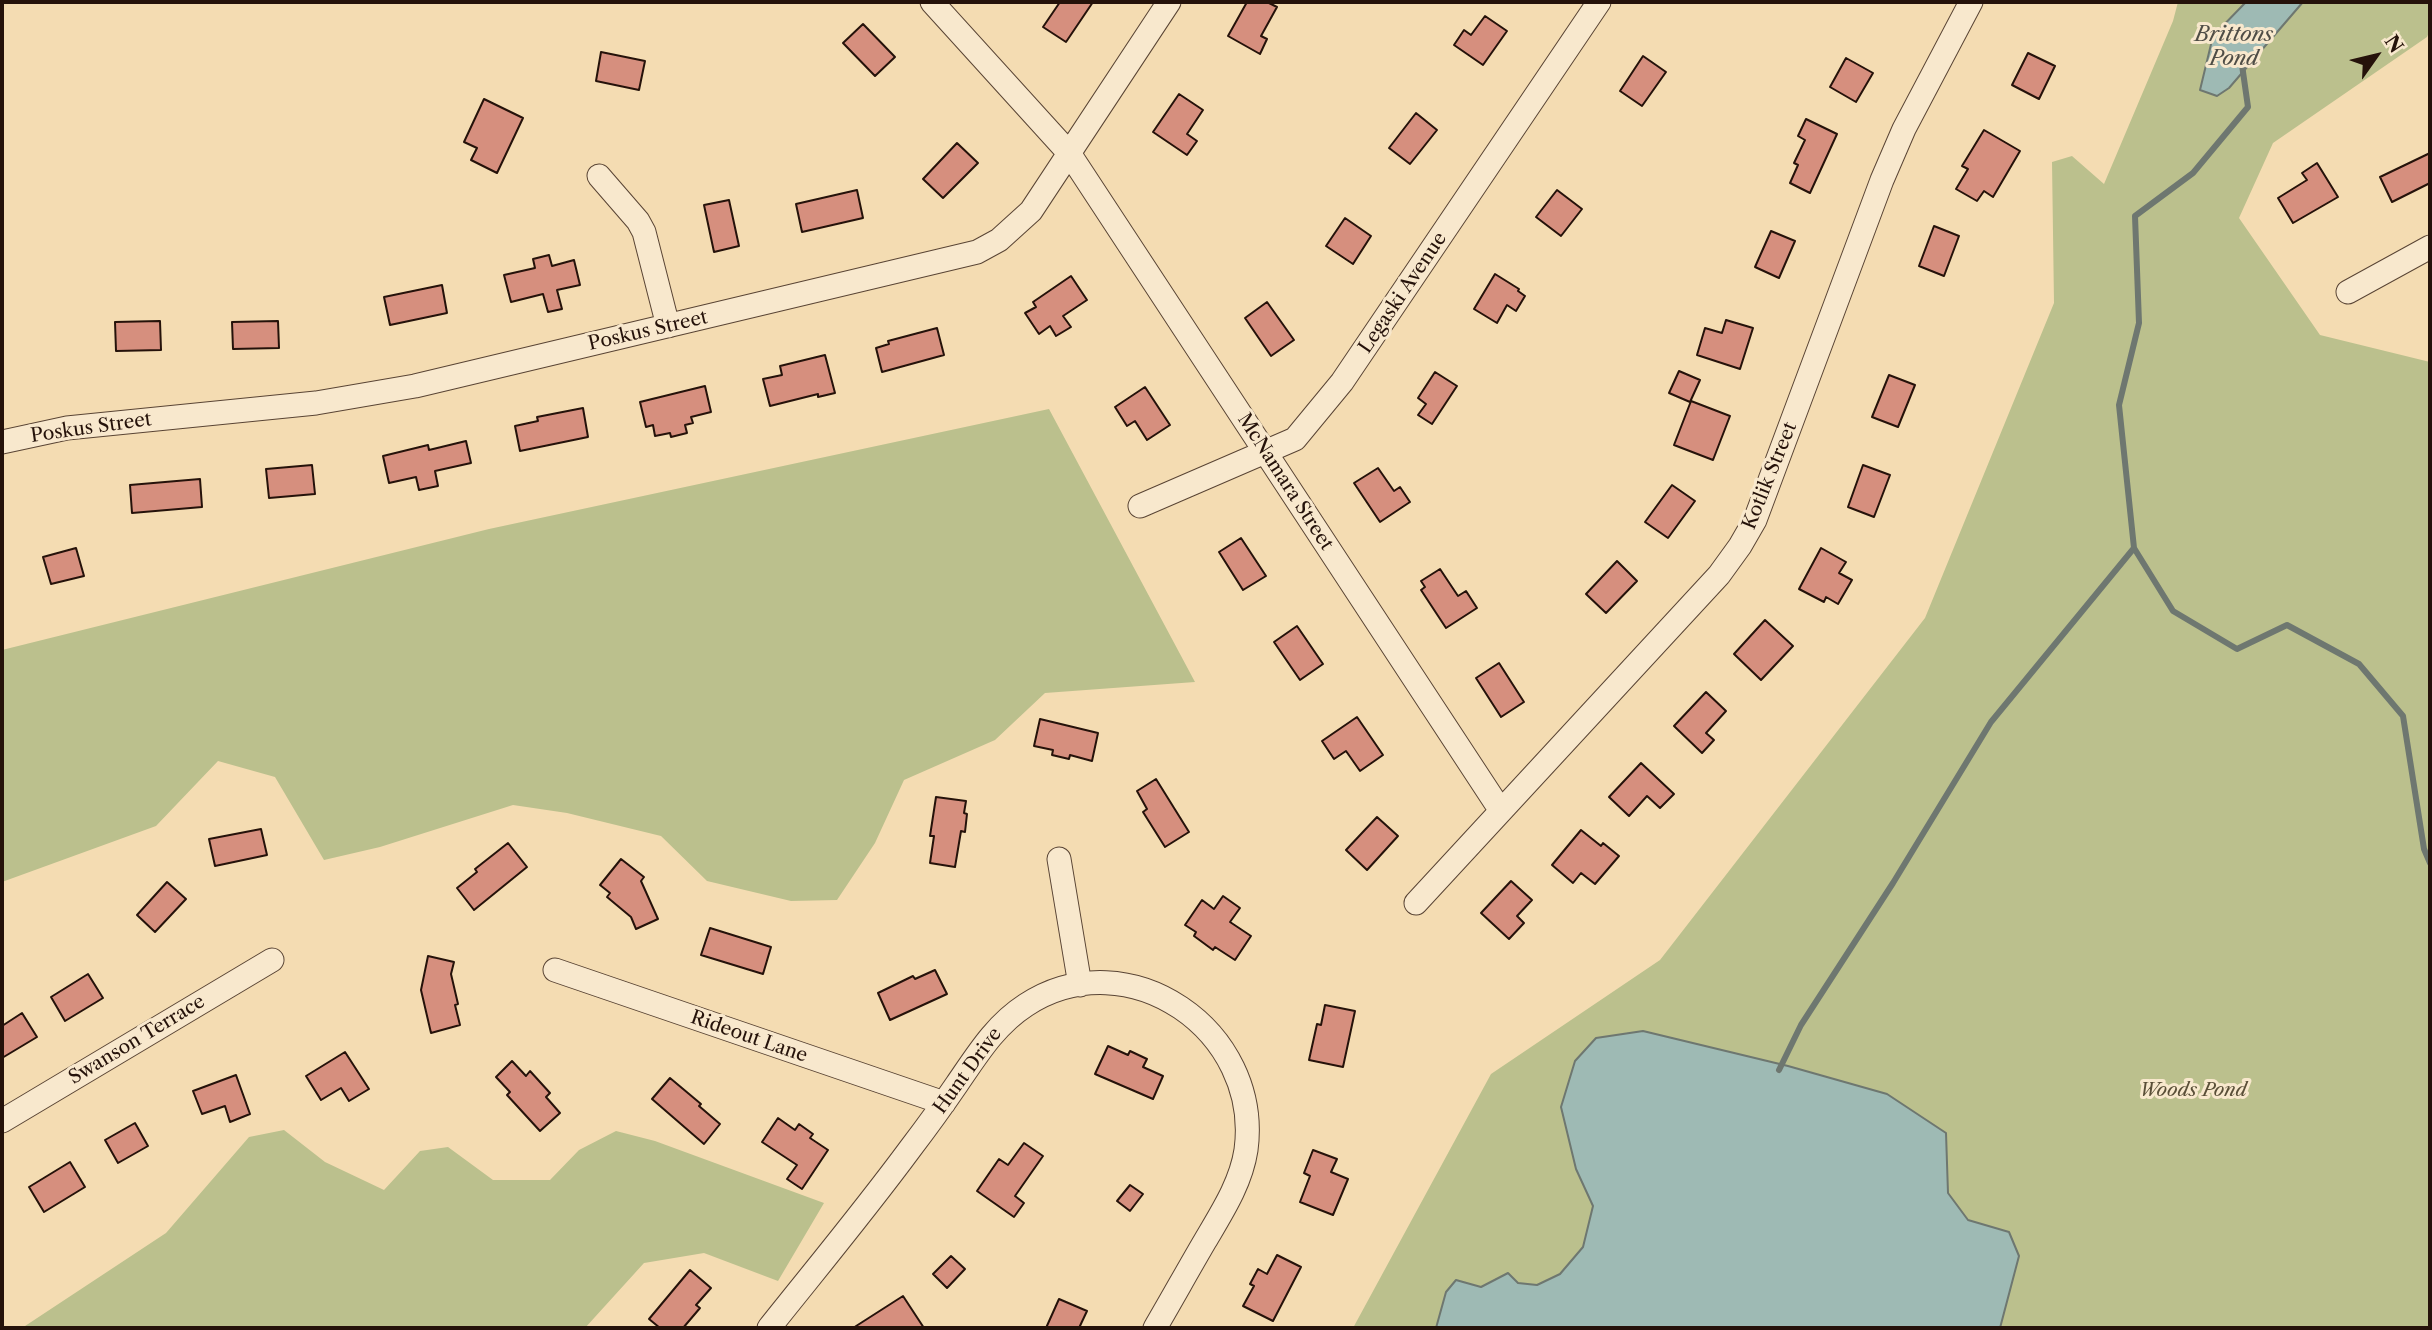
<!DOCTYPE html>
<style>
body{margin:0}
#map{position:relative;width:2432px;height:1330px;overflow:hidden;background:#f4dcb2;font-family:"Libre Caslon Text",serif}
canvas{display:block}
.frame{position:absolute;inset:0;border:4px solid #25120a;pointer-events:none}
.north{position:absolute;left:2341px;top:21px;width:70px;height:70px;-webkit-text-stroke:5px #f8e8cd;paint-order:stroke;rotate:56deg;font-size:19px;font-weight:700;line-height:28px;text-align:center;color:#25120a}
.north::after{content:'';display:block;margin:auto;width:24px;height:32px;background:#25120a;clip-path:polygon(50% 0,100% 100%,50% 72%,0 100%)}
</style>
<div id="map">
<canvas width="2432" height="1330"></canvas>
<div class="frame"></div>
<div class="north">N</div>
</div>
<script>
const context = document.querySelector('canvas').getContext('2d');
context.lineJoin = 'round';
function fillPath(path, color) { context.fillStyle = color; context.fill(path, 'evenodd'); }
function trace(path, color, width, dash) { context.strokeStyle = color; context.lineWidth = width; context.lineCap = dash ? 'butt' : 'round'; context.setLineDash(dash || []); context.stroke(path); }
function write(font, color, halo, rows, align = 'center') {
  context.font = font + ' "Libre Caslon Text",serif'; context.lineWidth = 6; context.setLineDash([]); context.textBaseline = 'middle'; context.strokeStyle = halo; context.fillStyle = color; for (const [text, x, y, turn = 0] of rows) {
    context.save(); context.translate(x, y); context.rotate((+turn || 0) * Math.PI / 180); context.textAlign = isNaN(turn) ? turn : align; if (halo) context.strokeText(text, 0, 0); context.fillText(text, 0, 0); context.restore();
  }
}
fillPath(new Path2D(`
 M2178,2H2430V30L2427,37L2273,143L2239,218L2320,335L2430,362V1328H1615L1675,1039L1576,1169L1593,1206L1583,1247L1560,1274L1537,1286L1518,1283L1508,1273L1481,1287L1446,1293L1436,1328H1353L1491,1074L1660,960L1925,618L2054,303L2052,162L2072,156L2104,184L2173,21Z
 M1049,409L1195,682L1045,693L995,740L904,780L875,843L837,900L791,901L707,881L661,836L567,813L513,805L380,847L324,860L275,777L218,761L156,826L2,882V650L489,529Z
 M284,1130L325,1162L384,1190L420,1151L448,1147L493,1180H550L579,1150L616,1131L655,1141L824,1203L778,1281L704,1253L644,1263L585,1328H22L166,1233L249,1137Z`), '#bbc08d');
const water = new Path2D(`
 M2246,2H2303L2229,88L2217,96L2200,90L2213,36Z
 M1643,1031L1788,1066L1887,1094L1946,1133L1948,1193L1968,1220L2009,1232L2019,1256L2000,1328H1436L1446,1292L1456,1280L1481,1287L1508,1273L1518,1283L1537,1285L1560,1274L1583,1247L1593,1206L1576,1169L1561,1107L1575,1061L1596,1038Z`);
fillPath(water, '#9ebab4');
trace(water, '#6e7770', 2);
trace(new Path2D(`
 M2134,548L2173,611L2237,649L2287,625L2359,664L2403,716L2424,849L2430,863
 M1779,1070L1801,1025L1893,883L1991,722L2134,548L2119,405L2139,323L2135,216L2193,173L2248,107L2242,65`), '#6e7770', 6);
const building = new Path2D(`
 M1060,2H1093L1066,42L1043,27Z
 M1247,2H1267L1277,7L1261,36L1267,39L1260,54L1228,36Z
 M1485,16L1507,31L1483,65L1454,45L1464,30L1471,35Z
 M863,24L895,57L875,76L843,43Z
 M601,52L645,61L639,90L596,81Z
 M2028,53L2055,66L2039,99L2012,85Z
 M1643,56L1666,72L1642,106L1620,91Z
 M1846,58L1873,73L1856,102L1830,87Z
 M1179,94L1203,110L1187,134L1197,141L1187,155L1153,132Z
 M484,99L523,118L497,173L471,160L477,148L464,142Z
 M1416,113L1437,130L1410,164L1389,148Z
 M1806,119L1837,134L1810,193L1790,183L1798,165L1794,163L1805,140L1798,136Z
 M1984,130L2020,151L1993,197L1984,191L1977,201L1956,189L1968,169L1962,166Z
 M957,143L978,163L943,198L923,179Z
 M2430,153V183L2392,202L2380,177Z
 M2317,163L2338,197L2293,223L2278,198L2307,180L2302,173Z
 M857,190L863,218L802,232L796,204Z
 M1557,190L1582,209L1561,236L1536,217Z
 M729,200L739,246L714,252L704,205Z
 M1345,218L1371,236L1353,264L1326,246Z
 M1934,226L1959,236L1944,276L1919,266Z
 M1771,231L1795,241L1779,278L1755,267Z
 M549,255L552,266L574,260L580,285L557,290L562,309L548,312L543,294L511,302L504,275L535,268L533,259Z
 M1495,274L1519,289L1518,291L1525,296L1516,311L1507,305L1497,323L1474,309Z
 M1071,276L1087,300L1063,316L1071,327L1056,336L1050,326L1039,334L1025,313L1036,307L1033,302Z
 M442,285L447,313L390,325L384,297Z
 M1267,302L1294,340L1271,356L1245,318Z
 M1726,320L1753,328L1740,369L1697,355L1705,328L1722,333Z
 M160,321L161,350L116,351L115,322Z
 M278,321L279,348L233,349L232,322Z
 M937,328L944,355L882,372L876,348L889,344L888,341Z
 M825,355L835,393L818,397V394L770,406L763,379L782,375L780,366Z
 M1679,371L1700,380L1690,402L1669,393Z
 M1435,372L1457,386L1432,424L1418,415L1426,404L1418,398Z
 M1889,375L1915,385L1898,427L1872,417Z
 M705,386L711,412L691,417L693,423L685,425L687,433L671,437L670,433L655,436L653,425L646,427L640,402Z
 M1145,387L1170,425L1147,440L1135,421L1127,426L1115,407Z
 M1691,401L1730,416L1713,460L1674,445Z
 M583,408L588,437L520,451L515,426L538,421L537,417Z
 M466,441L471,463L435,471L438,486L419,490L416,477L389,483L383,456L428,445L429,450Z
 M312,465L315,494L269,498L266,469Z
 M1863,465L1890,475L1874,517L1848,507Z
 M1378,468L1394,491L1400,487L1410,502L1380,522L1354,483Z
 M200,479L202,507L132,513L130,485Z
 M1672,485L1695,501L1668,538L1645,522Z
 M1241,538L1266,576L1243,590L1219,552Z
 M76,548L84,576L51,584L43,557Z
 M1821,548L1846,562L1839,573L1852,580L1838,604L1826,597L1824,602L1799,589Z
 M1617,561L1637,581L1606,613L1586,594Z
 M1440,569L1458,596L1466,591L1477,608L1446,628L1421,590L1425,587L1421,581Z
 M1765,620L1793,646L1761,680L1734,654Z
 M1297,626L1323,664L1300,680L1274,642Z
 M1499,663L1524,702L1501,717L1476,678Z
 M1706,692L1726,711L1706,733L1714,740L1702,753L1674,726Z
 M1357,717L1383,755L1360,771L1346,751L1334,759L1322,741Z
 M1040,719L1098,733L1092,761L1070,755L1069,759L1052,755L1053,750L1034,746Z
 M1641,763L1674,794L1660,808L1647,796L1629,816L1609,797Z
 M1156,779L1189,832L1165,847L1143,812L1147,809L1137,791Z
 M936,797L966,801L964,813L967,814L965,832L961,831L955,867L930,863L934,836H930Z
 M1377,817L1398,836L1367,870L1346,850Z
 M261,829L267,855L215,866L209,839Z
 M1581,830L1601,846L1603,843L1619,856L1595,884L1581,873L1573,883L1552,865Z
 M508,843L527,867L474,910L457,888L477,872L475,869Z
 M621,859L644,877L641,881L658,919L636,929L631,917L607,897L610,893L600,885Z
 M1511,881L1532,900L1517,916L1524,923L1509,939L1481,913Z
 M167,882L186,899L155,932L137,915Z
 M1223,896L1240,908L1230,922L1251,936L1235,960L1215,947L1213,950L1194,936L1196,932L1185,925L1202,900L1214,909Z
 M710,928L771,947L763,974L701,955Z
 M428,956L454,962L451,974L458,1004L455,1005L460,1025L431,1033L421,990Z
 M935,970L947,994L890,1020L878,993L913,976L915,979Z
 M88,974L103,998L65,1021L51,997Z
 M1325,1005L1355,1011L1343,1067L1309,1060L1317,1024L1321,1025Z
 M22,1013L37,1037L2,1058V1026Z
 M1108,1046L1128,1055L1130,1051L1147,1059L1143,1067L1163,1076L1153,1099L1095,1074Z
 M345,1052L369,1089L349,1101L341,1088L321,1100L306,1076Z
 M512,1061L526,1076L530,1071L550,1093L546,1097L560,1113L540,1131L507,1095L510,1092L496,1077Z
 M236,1075L250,1114L230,1122L225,1106L202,1114L193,1091Z
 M670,1078L701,1104L699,1106L720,1124L704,1144L652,1099Z
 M778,1118L795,1130L799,1124L813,1134L810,1138L828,1150L802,1189L787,1179L797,1165L762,1142Z
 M135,1123L148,1146L118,1163L105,1140Z
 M1024,1143L1043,1156L1015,1196L1024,1203L1014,1217L977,1191L999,1159L1008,1165Z
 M1313,1150L1337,1159L1331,1172L1348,1179L1333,1215L1300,1202L1310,1176L1304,1173Z
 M70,1162L85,1187L44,1212L29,1187Z
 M1130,1185L1143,1194L1130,1211L1117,1201Z
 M1277,1255L1301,1267L1273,1321L1243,1306L1254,1286L1250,1284L1258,1269L1267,1274Z
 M951,1256L965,1269L947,1288L933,1274Z
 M690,1270L711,1288L696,1305L700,1308L683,1328H660L649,1319Z
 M903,1296L924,1328H853Z
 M1059,1299L1087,1311L1079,1328H1046Z`);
fillPath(building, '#d68f7e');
trace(building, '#25120a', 2);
const minor = new Path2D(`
 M932,2L1069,153L1501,811
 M599,176L638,221L644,232L668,326
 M2348,292L2430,247
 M2,442L67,428L316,403L415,386L977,252L999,240L1031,211L1169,2
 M1140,506L1295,439L1342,382L1599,2
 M1059,859L1080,985
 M1416,903L1719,575L1740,546L1755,520L1882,180L1904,129L1971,2
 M555,970L944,1103
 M2,1121L272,960
 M769,1328C816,1269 865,1210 910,1149C926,1128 942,1106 957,1084C977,1055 995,1025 1026,1005C1129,938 1262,1031 1246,1150C1241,1183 1222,1212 1205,1241C1188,1270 1172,1299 1155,1328`);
trace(minor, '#594434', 25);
trace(minor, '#f8e8cd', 23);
write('19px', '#25120a', '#f8e8cd', [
 ["Legaski Avenue",1403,293,-56],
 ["Poskus Street",648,331,-13],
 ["Poskus Street",91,428,-8],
 ["Kotlik Street",1770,476,-68],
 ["McNamara Street",1285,482,57],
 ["Rideout Lane",749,1037,19],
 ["Swanson Terrace",137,1040,-31],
 ["Hunt Drive",968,1071,-54]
]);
write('italic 19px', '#5a4f38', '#f8e8cd', [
 ["Woods Pond",2193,1091]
]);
write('italic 21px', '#4f4d46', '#f8e8cd', [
 ["Brittons",2234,35],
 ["Pond",2234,59]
]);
</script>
